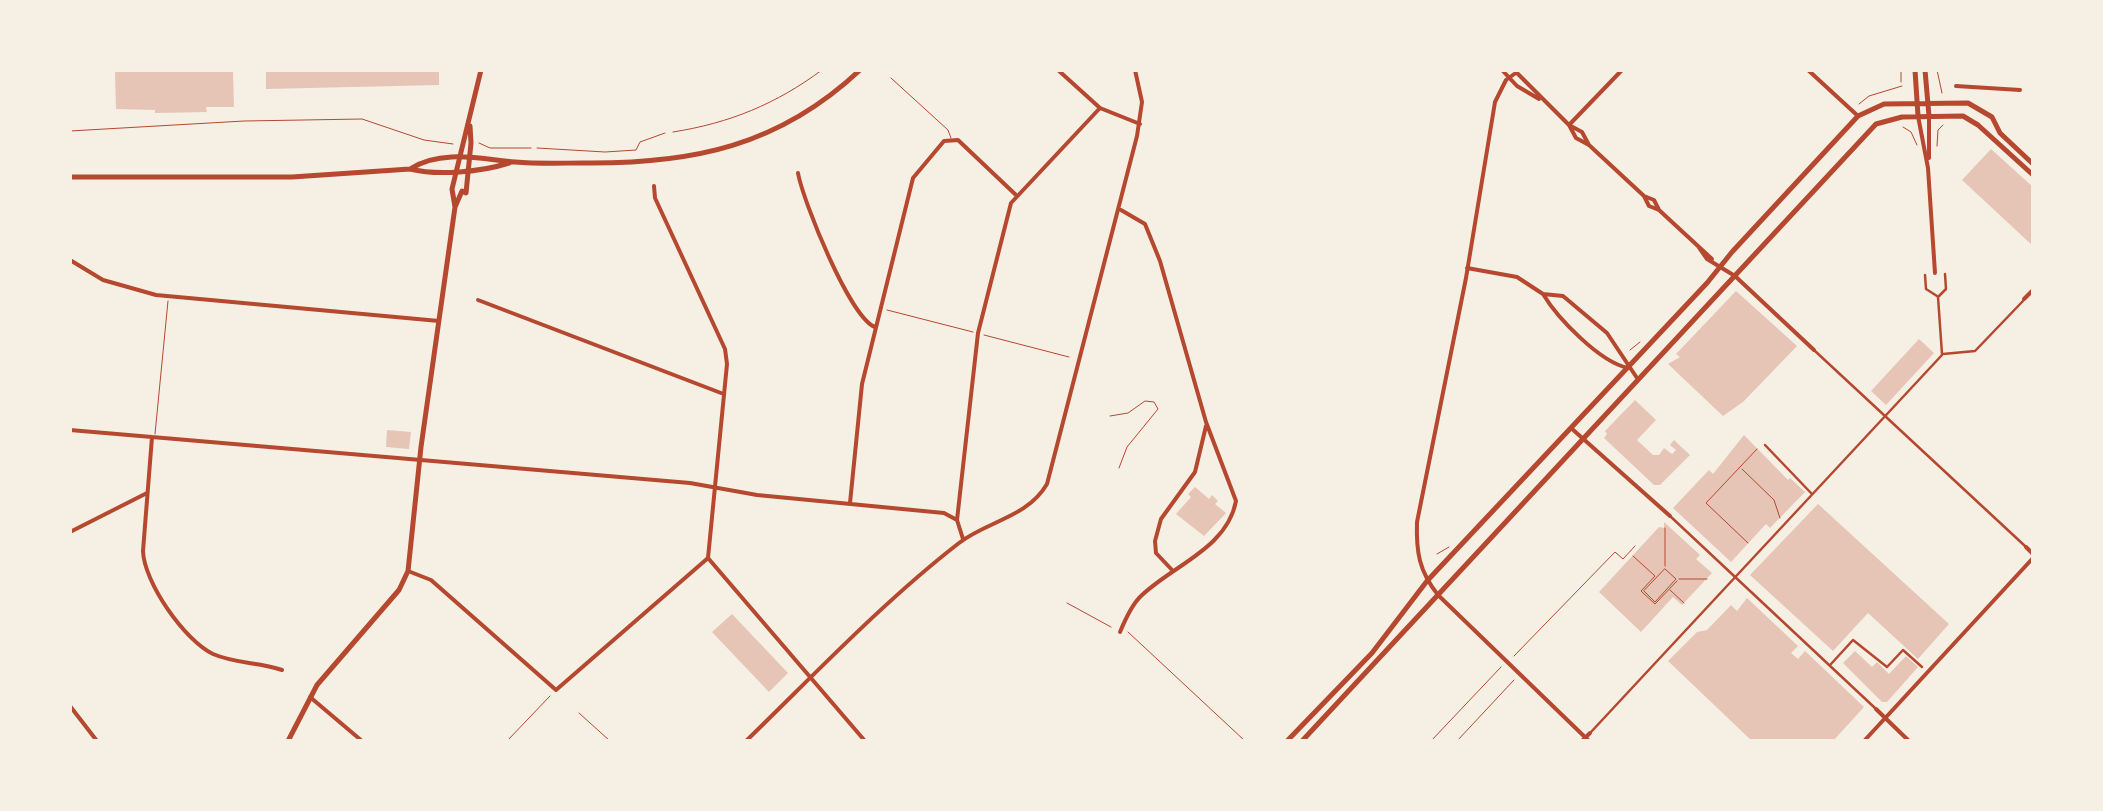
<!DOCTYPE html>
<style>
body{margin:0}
#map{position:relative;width:2103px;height:811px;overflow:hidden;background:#f6efe4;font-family:Raleway,sans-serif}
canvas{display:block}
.frame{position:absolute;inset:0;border:72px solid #f6efe4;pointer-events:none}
</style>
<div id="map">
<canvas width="2103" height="811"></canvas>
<div class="frame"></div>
</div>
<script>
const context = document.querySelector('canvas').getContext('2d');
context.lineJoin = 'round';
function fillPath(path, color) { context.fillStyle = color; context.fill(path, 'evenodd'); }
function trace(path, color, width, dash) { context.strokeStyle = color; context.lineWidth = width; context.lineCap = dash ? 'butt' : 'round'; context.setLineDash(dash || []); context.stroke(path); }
fillPath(new Path2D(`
 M233,70L234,107H206L207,112L155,113V110L116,109L115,71Z
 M299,70H439V85L266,89V72Z
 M1991,149L2033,187V246L1962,180Z
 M1736,291L1797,346L1743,402L1723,416L1668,364L1680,357L1676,354Z
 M1919,339L1934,353L1886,405L1871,391Z
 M1635,400L1656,420L1637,440L1653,455H1659L1664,448L1672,454L1676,450L1670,445L1674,440L1690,455L1660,485H1654L1604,438L1607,434L1605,431Z
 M387,430L411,432L409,449L386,447Z
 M1744,435L1788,480L1790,478L1805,492L1770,528L1766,524L1731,562L1673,508L1709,470L1713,474Z
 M1195,487L1209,499L1212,495L1218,501L1215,504L1226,513L1204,536L1176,514L1191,497L1188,494Z
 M1818,504L1949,624L1918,659L1868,613L1833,651L1750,575Z
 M1664,522L1700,555L1696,559L1712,573L1682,605L1673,597L1641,632L1599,592L1659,527L1664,528Z
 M1747,598L1798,646L1791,653L1798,659L1805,651L1864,707L1833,741H1752L1668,661L1697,632L1707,630L1731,605L1737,611Z
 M732,614L788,673L769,692L712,632Z
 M1855,651L1872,667L1877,662L1889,674L1906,656L1918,667L1887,702H1882L1843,663Z`), '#e6c5b7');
trace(new Path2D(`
 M1901,70V82
 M1937,70L1942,93
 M1859,104L1869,96L1902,86
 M1903,127L1911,132L1917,145
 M70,131L244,121L362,119L424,140L453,144
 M673,132C730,123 776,104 822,70
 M479,143L490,148H531
 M1937,146L1938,130L1943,125
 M887,310L973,332
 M984,335L1069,357
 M1630,350L1640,342
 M1110,416L1128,413L1145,401L1154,402L1158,409L1127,447L1119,468
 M1742,469L1774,500L1780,518
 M1748,543L1706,503L1757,449
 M1437,554L1449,547
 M1633,556L1655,576L1641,591L1655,604L1677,581
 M1665,566V528
 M1665,569L1676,579L1655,602L1644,591Z
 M1679,579H1707
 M1670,590L1684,603
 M1067,603L1111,627
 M1128,632L1245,741
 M1514,656L1615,552L1623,559L1635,546
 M579,713L610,741
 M507,741L550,696
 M1431,741L1501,667
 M1457,741L1514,680`), '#b5482f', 1);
trace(new Path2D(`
 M891,78L948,130L951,138
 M537,148L605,152L636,150L640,142L665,133
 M155,434L168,301`), '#b5482f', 1);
trace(new Path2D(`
 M1925,275L1926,289L1937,296
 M1815,351L2025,546
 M1942,354L1938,297L1946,289L1945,274
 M1943,354L1975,351L2023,301
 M1765,445L1811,493
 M1670,516L1875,708
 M1831,664L1853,640L1887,667L1903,650L1922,667
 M1591,732L1942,355`), '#b5482f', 2.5);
trace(new Path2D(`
 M1058,70L1100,108L1140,124
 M1502,70L1517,86L1539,99
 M1808,70L1858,116
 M1517,72L1506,80L1495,102L1466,278L1417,522C1416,552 1419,571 1438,595L1589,741
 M1517,73L1569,125L1576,138L1589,145L1644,196L1654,200L1659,210
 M1956,86L2020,90
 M1918,116L1928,168L1935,273
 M1569,125L1622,70
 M1569,125L1582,132L1589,145
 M1929,158V117
 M798,173C803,201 850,318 875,327
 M1644,196L1649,206L1659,210L1712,259
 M1698,246L1707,259L1735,276L1814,350
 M70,260L103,280L156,295L439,321
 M1467,268L1517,277L1543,294L1563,296L1607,333L1637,378
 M1543,294C1558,319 1600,362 1628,368
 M2024,299L2033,290
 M478,300L721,393
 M1571,428L1670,516
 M70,430L690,483L757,495L944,513L957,520L963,539
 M152,437L143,551C144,582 184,640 213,654C236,664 259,662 282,670
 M850,503L862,384L913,178L944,141L958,140L1016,195
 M957,520L978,333L1011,203L1100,108
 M70,532L147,493
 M2026,547L2033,554
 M708,558L865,741
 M408,571L431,580L556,690L708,558L727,364L725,349L655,198L654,186
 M1173,571L1156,553L1155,541L1161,519L1195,472L1206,426
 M1120,632C1125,620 1132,605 1140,597C1171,566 1227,549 1236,501L1206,422L1160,261L1145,224L1121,210
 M310,697L362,741
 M70,706L97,741
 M1876,709L1909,741
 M746,741C815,674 883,602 959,543C987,521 1027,518 1047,484L1137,136L1142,102L1135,70
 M1582,741L1590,733
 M1864,741L2033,558`), '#b5482f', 4);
trace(new Path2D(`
 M455,207L462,191L466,193L471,143L470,126
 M288,741L317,685L399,590L408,571L421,447L455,207L452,189L481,70`), '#b5482f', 5);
trace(new Path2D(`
 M1915,70L1918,116
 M1925,70L1929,116
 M410,169C441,149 481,159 515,162C538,164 561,163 584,163C693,164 779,146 860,70
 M70,177H292L410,169C438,176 481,172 509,163
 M1287,741L1372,653L1427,581L1707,283L1732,252L1858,116L1884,104L1968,103L1992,117L2000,133L2033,164
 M1302,741L1876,124L1902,117L1963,116L1978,125L2033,175`), '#b5482f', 5);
</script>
